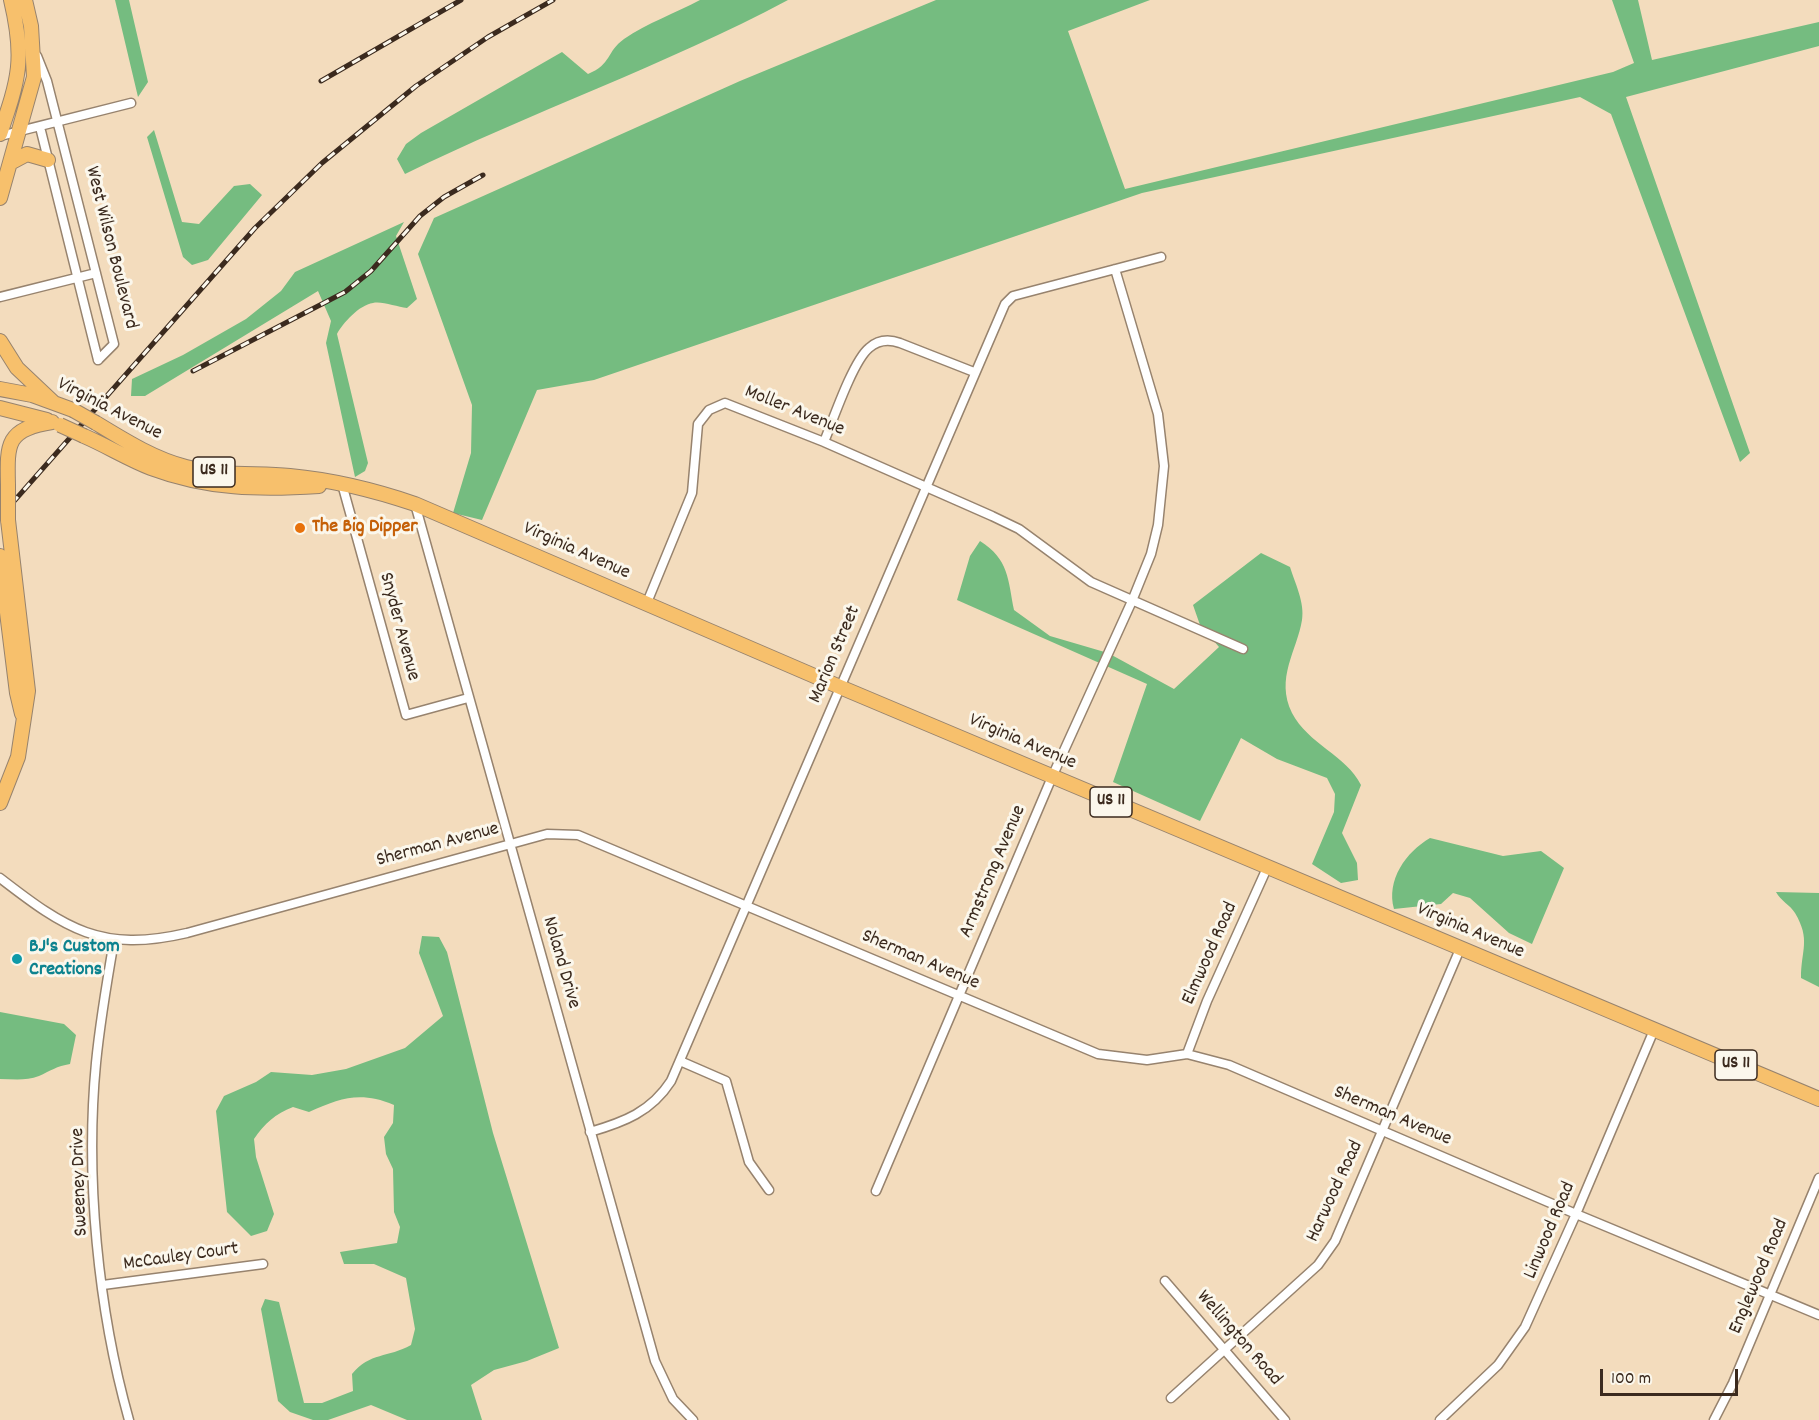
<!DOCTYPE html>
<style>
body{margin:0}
#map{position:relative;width:1819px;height:1420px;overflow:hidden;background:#f3dcbd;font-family:Dekko,sans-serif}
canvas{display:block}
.scale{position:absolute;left:1600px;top:1369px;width:138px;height:27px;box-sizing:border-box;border:3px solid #3b2a1e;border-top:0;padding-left:8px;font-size:18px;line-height:21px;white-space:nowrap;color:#3b2a1e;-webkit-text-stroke:4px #fbf7ec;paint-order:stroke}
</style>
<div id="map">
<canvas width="1819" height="1420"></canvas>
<div class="scale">100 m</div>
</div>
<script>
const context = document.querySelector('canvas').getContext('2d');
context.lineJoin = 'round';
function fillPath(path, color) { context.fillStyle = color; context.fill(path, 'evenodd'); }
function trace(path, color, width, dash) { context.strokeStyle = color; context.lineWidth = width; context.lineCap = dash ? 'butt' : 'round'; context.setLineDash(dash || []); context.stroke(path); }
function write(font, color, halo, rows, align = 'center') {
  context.font = font + ' Dekko,sans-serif'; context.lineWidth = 6; context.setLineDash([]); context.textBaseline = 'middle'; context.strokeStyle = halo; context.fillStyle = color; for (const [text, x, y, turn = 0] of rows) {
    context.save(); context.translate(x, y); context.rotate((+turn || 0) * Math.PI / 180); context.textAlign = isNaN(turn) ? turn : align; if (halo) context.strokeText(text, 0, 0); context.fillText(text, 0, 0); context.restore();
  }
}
fillPath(new Path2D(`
 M115,0H129L148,82L138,97Z
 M700,0H788C664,66 531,112 405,174L397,159L406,144L421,133L562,52L588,74C612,64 606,52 624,39C647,23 676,13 700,0Z
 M936,0H1150L1068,31L1125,189L1613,72L1634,63L1612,0H1638L1652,60L1819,22V46L1626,97L1750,453L1740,462L1611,114L1580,97L1142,193L594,380L537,390L482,520L453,513L471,453L472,405L418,254L434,218L740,81Z
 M154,130L182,222L199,224L234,186L250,184L262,195L208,260L192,265L183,257L147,137Z
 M404,222L396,236L417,299L407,308C397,307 382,301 373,303C359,305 343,323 337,334L368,463L365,471L355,477L326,343L331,321L318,291L145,396H131L132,379L183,355L246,319L281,291L295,272Z
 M980,541C1009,559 1008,580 1014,610L1050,636L1108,653L1174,689L1219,647L1200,625L1193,605L1261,553L1290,567C1295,583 1305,603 1302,620C1297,651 1275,678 1292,713C1308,744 1346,755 1361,785L1342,833L1357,863L1358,880L1341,883L1312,864L1334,812L1335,794L1327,778L1277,759L1241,738L1200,821L1113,782L1147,684L957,600L970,556Z
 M1430,838L1503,856L1541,851L1564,868L1532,944L1509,933L1470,898L1453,893L1441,904L1394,909C1386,880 1406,852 1430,838Z
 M1776,892L1819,893V987L1801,978C1801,950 1811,940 1795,913C1790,905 1781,901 1776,892Z
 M422,936L439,937L447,952L493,1133L559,1348L527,1361L494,1370L471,1385L482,1420H407L371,1405L328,1420H313L290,1412L278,1401L261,1309L265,1299L279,1302L304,1403H322L353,1391L352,1374C370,1352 388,1358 411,1345L415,1329L406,1278L374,1264H344L340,1252L397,1243L400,1227L394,1212L393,1169L386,1154L384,1137L393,1123L394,1105C360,1091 341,1098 309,1112L293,1107C275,1114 265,1123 254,1139L256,1157L274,1214L267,1231L251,1236L227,1212L216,1111L224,1096L256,1082L271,1072L312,1075L346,1069L405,1048L443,1016L419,953Z
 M0,1012L64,1024L76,1035L70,1064C57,1066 50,1071 39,1076C26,1081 13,1079 0,1079Z`), '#75bc80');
const street = new Path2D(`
 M37,56L47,81L114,344L98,360
 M40,127L98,360
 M0,136L131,103
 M0,297L96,273
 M824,442C833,420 853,361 869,348C878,340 889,339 900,343L974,372
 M342,484L406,715L468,698
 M415,504L655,1361L673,1399L693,1420
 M646,605L692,493L698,424L709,410L725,403L824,442L992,516L1019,529L1091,582L1243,649
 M0,878C66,929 101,953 187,933L547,834L578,835L1098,1054L1147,1060L1187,1054L1229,1065L1576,1214L1819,1315
 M114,941C107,981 100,1022 96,1063C85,1177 98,1310 129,1420
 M1187,1054L1207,1001L1267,868
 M680,1061L726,1081L749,1162L769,1190
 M590,1132C624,1122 651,1112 671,1081L1005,304L1013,296L1161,257
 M876,1191L1052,777L1132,601L1151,554L1158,525L1164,466L1158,414L1115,269
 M1165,1281L1285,1420
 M103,1285L263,1264
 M1171,1398L1318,1265L1335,1241L1460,949
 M1440,1420L1498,1365L1525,1327L1576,1214L1654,1030
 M1714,1420L1733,1383L1819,1178`);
const primary = new Path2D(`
 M0,134C19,78 25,59 11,0
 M12,162L27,154L48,160
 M0,198L34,77L31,26L25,0
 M0,341L17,368L53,402
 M0,389L32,395L73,410
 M0,408L47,420
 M96,423C124,440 154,459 186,467C221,476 255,473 290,476C333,480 374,490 415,504L840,687L1819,1099
 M84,436C107,446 128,459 151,468C207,489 260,490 319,486
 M8,485C7,444 6,429 52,422
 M0,556L17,693L22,714
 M0,803L18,757L28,691L8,520`);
trace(street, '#97836e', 11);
trace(primary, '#97836e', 16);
trace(street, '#fff', 8);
trace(primary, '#f7c06c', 14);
const rail = new Path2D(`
 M321,81L461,0
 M193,371L345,292L371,271L420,216L444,197L483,175
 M0,517L255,228L322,163L416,86L488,37L553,0`);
trace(rail, '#3b2a1e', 5);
trace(rail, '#fbf7ec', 3, [9]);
const primaryBridge = new Path2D(`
 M73,410L96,423
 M60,425L84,436
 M8,520V485`);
trace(primaryBridge, '#97836e', 16, []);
trace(primaryBridge, '#f7c06c', 14);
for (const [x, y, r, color] of [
 [300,528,6,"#e8710a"],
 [17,959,6,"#0f9aa8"]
]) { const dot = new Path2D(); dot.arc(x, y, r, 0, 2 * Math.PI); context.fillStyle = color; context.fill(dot); trace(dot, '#fbf7ec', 2); }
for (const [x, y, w] of [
 [214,472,42],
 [1111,802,42],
 [1736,1065,42]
]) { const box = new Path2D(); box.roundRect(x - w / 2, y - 15, w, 30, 4.5); context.fillStyle = '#fbf7ec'; context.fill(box); trace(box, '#3b2a1e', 1.5); }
write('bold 18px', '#3b2a1e', null, [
 ["US 11",214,472],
 ["US 11",1111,802],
 ["US 11",1736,1065]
]);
write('20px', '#3b2a1e', '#fbf7ec', [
 ["West Wilson Boulevard",110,248,76],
 ["Virginia Avenue",109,410,27],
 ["Moller Avenue",794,412,22],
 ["Virginia Avenue",576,552,24],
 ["Snyder Avenue",398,627,75],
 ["Marion Street",836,655,-67],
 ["Virginia Avenue",1022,743,23],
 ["Sherman Avenue",438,846,-15],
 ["Armstrong Avenue",994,872,-67],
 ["Virginia Avenue",1470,932,23],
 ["Elmwood Road",1211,954,-66],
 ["Sherman Avenue",920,961,23],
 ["Noland Drive",560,963,74],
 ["Sherman Avenue",1392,1117,23],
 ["Sweeney Drive",81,1182,-92],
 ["Harwood Road",1336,1192,-65],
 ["Linwood Road",1551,1231,-67],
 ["McCauley Court",181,1258,-8],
 ["Englewood Road",1760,1277,-67],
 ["Wellington Road",1238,1339,49]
]);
write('bold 20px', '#c56008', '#fbf7ec', [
 ["The Big Dipper",312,528]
], 'left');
write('bold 20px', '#0d838f', '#fbf7ec', [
 ["BJ's Custom",29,948],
 ["Creations",29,971]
], 'left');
</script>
